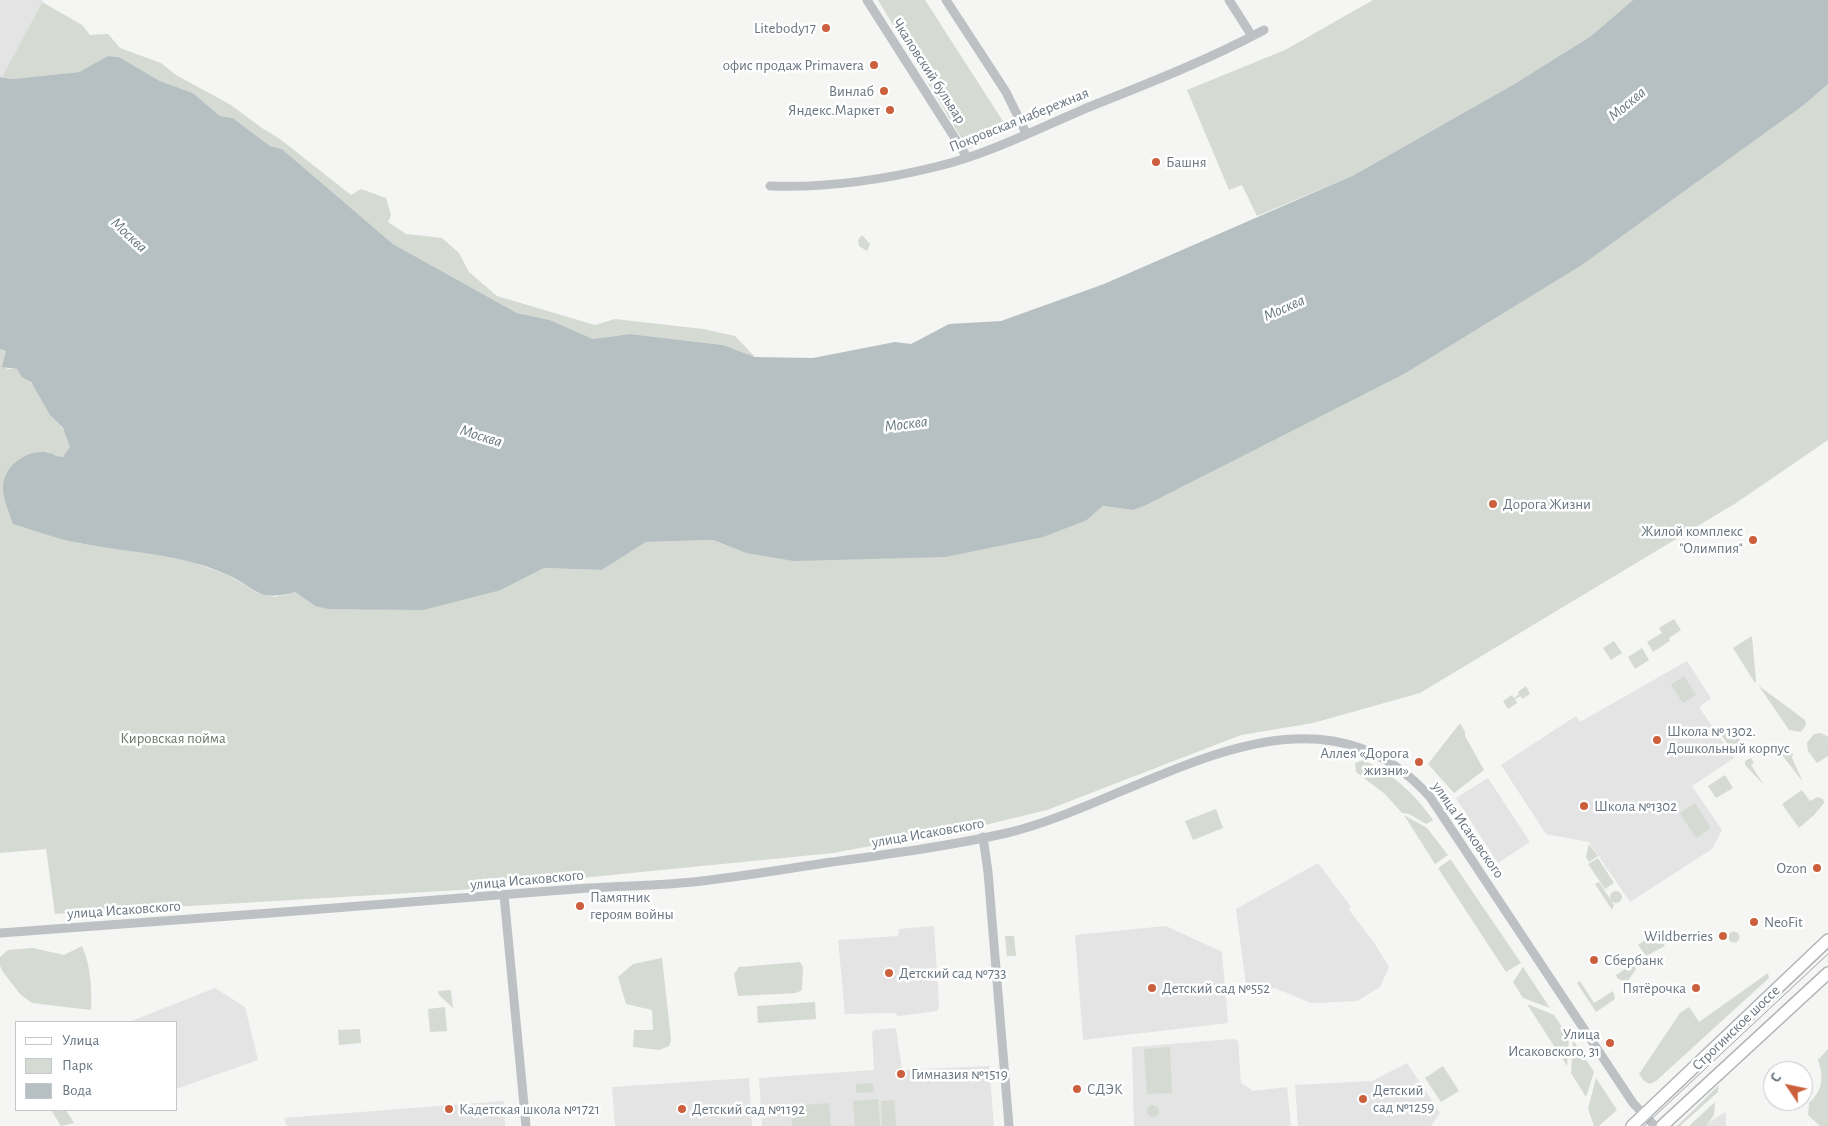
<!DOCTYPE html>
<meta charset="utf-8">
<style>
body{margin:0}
#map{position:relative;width:1828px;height:1126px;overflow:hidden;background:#f5f5f3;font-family:"Alegreya Sans",sans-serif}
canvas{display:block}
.legend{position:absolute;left:15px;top:1021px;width:162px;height:90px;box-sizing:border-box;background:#fff;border:1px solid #c3c8cc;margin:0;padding:6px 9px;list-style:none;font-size:15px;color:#687580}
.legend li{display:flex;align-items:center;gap:10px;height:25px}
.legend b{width:25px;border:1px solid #c3c8cc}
.north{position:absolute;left:1763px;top:1061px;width:50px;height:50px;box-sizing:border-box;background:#fff;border:1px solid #c3c8cc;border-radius:50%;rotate:304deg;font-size:14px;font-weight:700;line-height:20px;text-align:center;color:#687580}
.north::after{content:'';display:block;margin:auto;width:18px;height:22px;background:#cc5f3c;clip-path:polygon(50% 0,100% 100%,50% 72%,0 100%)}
</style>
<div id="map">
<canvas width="1828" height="1126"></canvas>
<ul class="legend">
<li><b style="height:6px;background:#fff"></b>Улица</li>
<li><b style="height:14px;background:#d5dad2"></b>Парк</li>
<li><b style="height:14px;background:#b6c0c3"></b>Вода</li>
</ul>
<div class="north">С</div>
</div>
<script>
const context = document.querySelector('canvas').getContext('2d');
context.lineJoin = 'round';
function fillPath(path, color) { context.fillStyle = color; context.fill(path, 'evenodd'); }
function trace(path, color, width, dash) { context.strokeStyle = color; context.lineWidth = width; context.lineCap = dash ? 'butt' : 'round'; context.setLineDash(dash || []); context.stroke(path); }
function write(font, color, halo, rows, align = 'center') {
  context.font = font + ' "Alegreya Sans",sans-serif'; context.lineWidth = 5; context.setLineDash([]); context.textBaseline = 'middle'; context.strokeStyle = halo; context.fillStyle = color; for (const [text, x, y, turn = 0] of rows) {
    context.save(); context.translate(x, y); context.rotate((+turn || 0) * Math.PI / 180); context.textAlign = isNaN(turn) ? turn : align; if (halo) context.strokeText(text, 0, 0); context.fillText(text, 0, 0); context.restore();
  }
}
fillPath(new Path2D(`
 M0,0H43L2,77H0Z
 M1687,661L1711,698L1699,707L1734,758L1692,786L1722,830L1712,849L1630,902L1589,842L1546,834L1501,765L1576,716L1580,722Z
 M1488,778L1530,842L1498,863L1456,798Z
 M1318,863L1351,907L1349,910L1375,944L1389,967L1380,987L1357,1001L1311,1003L1275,988L1247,992L1236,909Z
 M934,926L939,1006L937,1011L898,1016L895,1013L845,1014L838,940L898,936L899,929Z
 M1166,926L1222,952L1228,1023L1083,1040L1075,935Z
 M215,988L245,1007L258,1060L176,1089V1022H129Z
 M896,1028L902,1070L989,1066L994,1126H762L759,1078L874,1070L872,1033L874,1030Z
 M1233,1039L1238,1041L1241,1083L1253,1091L1287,1087L1291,1126H1134L1132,1047Z
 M1407,1063L1440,1113L1431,1126H1298L1295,1085L1372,1081Z
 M749,1078L752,1126H615L612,1087Z
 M504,1101L505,1126H287L284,1118Z
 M1726,1112V1126H1706L1712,1120Z`), '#e3e4e3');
fillPath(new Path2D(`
 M878,0H925L1008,129L968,149Z
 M1373,0H1633L1591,36L1516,83L1354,175L1257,216L1242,185L1229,190L1187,90L1285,50Z
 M42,2L82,25L90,35L108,34L120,48L161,63L176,75L231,105L262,128L280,139L351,195L361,189L386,198L391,215L388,222L406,234L442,238L459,253L469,272L497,296L595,325L615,319L703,329L735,336L755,357L723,345L630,334L593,339L550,320L517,313L393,244L282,149L270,146L233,118L220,116L193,93L160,81L119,57L108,56L79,72L12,79L2,77Z
 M1828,84V440L1736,503L1420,693L1313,723L1241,735L1047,810L985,825L833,853L460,890L55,914L46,849L0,853V349L6,351L7,369H17C21,375 27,377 31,383C39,392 43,404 50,414C58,425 70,432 70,448L63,457H56L47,451L77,543L180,558L228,575L258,593L275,597L295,592L315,606L501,590L544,568L602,570L646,542L713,540L746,553L1087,520L1103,506L1133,510L1406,373L1582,265L1804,105Z
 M862,235L870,244L867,251L859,246L858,240Z
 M1674,619L1681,630L1669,638L1670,641L1653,652L1647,642L1662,633L1659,628Z
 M1752,636L1756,681L1755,683L1733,648Z
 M1614,641L1622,653L1611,660L1603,648Z
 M1642,648L1649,660L1635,669L1628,657Z
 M1684,676L1696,695L1683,703L1671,685Z
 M1526,686L1530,694L1522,699L1521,696L1515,699L1517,703L1508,709L1503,701L1512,695L1514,698L1519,694L1518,692Z
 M1759,686L1805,720L1806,725L1801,732L1789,730Z
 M1460,723L1465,732V736L1484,770L1454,793L1428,764Z
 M1733,729L1745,749L1736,756L1722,736Z
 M1821,733L1828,737V756L1817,763L1808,751L1807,743L1814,734Z
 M1787,746L1793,754L1792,758L1803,782L1782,755L1784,753L1782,750Z
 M1751,758L1754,763L1751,765L1764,785L1745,765V761Z
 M1363,760C1392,773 1415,794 1433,820L1426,824L1409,814L1402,813L1385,794L1356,772L1355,763Z
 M1725,775L1733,788L1716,798L1708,786Z
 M1802,790L1810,801L1818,797L1823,799L1824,803L1814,815L1799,828L1782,804Z
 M1695,803L1711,828L1696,838L1680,813Z
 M1216,809L1223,828L1193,840L1185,821Z
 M1404,815L1427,828L1448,855L1435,864Z
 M1589,844L1598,856L1589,862L1586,857Z
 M1598,858L1614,883L1605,889L1588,864Z
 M1451,859V860L1521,963L1506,972L1438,868Z
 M1599,882L1614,905L1612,910L1595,884Z
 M1610 897a6 6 0 1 1 12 0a6 6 0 1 1-12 0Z
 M1728.5 937a5.5 5.5 0 1 1 11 0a5.5 5.5 0 1 1-11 0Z
 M1005,936H1014L1016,956H1007Z
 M1652,936L1657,944L1662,942L1665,946L1646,956L1638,945Z
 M82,946C91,967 92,988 91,1010L32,1003L20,994L3,972L0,966V957L8,950L33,948L64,955Z
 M662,958L671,1040L669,1046L659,1050L633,1047L634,1030H653L652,1010L626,1004L618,977L633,964Z
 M800,962L803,967L802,990L796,993L738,996L734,974L739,967Z
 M1633,964L1636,969L1627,982L1618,979L1616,975Z
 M1523,967L1550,1008L1523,998L1513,982Z
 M1768,973L1769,978L1656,1081L1650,1084L1644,1081L1639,1074L1680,1013L1689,1007L1699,1022Z
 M1580,981L1594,1003L1613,991L1615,999L1596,1012L1577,983Z
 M451,990L453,1008L439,995L438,991Z
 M815,1002L816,1019L758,1023L757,1006Z
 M1527,1004L1554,1015L1569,1038L1567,1066Z
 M445,1007L447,1031L430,1032L428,1009Z
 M360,1029L361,1043L339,1045L338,1030Z
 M1573,1040L1594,1072L1586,1097L1571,1073Z
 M1170,1047L1172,1093L1147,1094L1144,1049Z
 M1828,1049V1126H1820L1808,1115L1809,1103C1823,1090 1824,1078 1818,1060Z
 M1443,1066L1459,1091L1441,1102L1425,1078Z
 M1596,1078L1617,1110L1599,1126H1594L1588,1109Z
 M873,1083L874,1092L856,1093V1084Z
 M1719,1085L1718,1092L1680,1126H1677Z
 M878,1099L880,1126H855L853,1101Z
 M894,1100L896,1126H882L881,1101Z
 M1715,1102L1714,1115L1706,1126H1689Z
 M829,1103L831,1126H792L791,1106Z
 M1147 1111a6 6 0 1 1 12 0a6 6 0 1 1-12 0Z
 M51,1110H66L74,1123L61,1126Z`), '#d5dad2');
fillPath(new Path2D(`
 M1633,0H1828V84L1804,105L1582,265L1406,373L1146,505L1133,510L1103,506L1087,520L1043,537L945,557L794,561L746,553L713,540L646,542L602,570L544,568L501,590L423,610L329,609L315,606L295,592C257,602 259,590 228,575C180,553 129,553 79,543C56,539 34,530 13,524C9,512 4,501 3,490C2,467 24,451 45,452C51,452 55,457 63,457L70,447L63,428L50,415L31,382L22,377L17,369L2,367L6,351L0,349V77L12,79L79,72L108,56L119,57L160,81L193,93L220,116L233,118L270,146L282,149L393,244L517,313L550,320L593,339L630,334L723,345L755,357L813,358L895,342L911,344L949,324L1001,321L1104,284L1354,175L1516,83L1591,36Z`), '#b6c0c3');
const major = new Path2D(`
 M1632,1126L1828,940
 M1662,1126L1828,973`);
trace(major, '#b1b5b8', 14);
trace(new Path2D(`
 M867,0L967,157
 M946,0L1006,92L1026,133
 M1229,0L1252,36
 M770,186C825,188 882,180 935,167C990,154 1043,126 1094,105C1152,82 1210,59 1264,30
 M983,837L988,872L1009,1126
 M504,895L526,1126
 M0,933C192,919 383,905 575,889C614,886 653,886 693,882C739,877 785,869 832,862C890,854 949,846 1007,833C1142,801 1309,661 1430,797L1633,1103L1655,1126`), '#bdc1c4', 9);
trace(major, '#fff', 11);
trace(new Path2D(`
 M1644,1126L1828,954`), '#9fa5a9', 1);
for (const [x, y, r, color] of [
 [826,28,5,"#cc5f3c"],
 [874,65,5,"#cc5f3c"],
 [884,91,5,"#cc5f3c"],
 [890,110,5,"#cc5f3c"],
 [1156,162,5,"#cc5f3c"],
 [1493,504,5,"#cc5f3c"],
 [1753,540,5,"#cc5f3c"],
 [1657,740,5,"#cc5f3c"],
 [1419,762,5,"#cc5f3c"],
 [1584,806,5,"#cc5f3c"],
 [1817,868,5,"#cc5f3c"],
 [580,906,5,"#cc5f3c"],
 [1754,922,5,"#cc5f3c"],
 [1723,936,5,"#cc5f3c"],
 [1594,960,5,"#cc5f3c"],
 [889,973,5,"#cc5f3c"],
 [1152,988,5,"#cc5f3c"],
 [1696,988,5,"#cc5f3c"],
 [1610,1043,5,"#cc5f3c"],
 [901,1074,5,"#cc5f3c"],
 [1077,1089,5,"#cc5f3c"],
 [1363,1099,5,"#cc5f3c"],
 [449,1109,5,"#cc5f3c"],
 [682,1109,5,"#cc5f3c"]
]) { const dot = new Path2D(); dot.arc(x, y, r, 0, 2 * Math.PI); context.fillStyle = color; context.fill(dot); trace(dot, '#fff', 2); }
write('15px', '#687580', '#fff', [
 ["Litebody17",816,28,"right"],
 ["офис продаж Primavera",864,65,"right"],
 ["Винлаб",874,91,"right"],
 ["Яндекс.Маркет",880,110,"right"],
 ["Башня",1166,162],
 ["Дорога Жизни",1503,504],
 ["Жилой комплекс",1743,531,"right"],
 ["\"Олимпия\"",1743,548,"right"],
 ["Школа № 1302.",1667,731],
 ["Дошкольный корпус",1667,748],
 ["Аллея «Дорога",1409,753,"right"],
 ["жизни»",1409,770,"right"],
 ["Школа №1302",1594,806],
 ["Ozon",1807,868,"right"],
 ["Памятник",590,897],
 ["героям войны",590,914],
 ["NeoFit",1764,922],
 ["Wildberries",1713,936,"right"],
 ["Сбербанк",1604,960],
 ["Детский сад №733",899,973],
 ["Детский сад №552",1162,988],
 ["Пятёрочка",1686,988,"right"],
 ["Улица",1600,1034,"right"],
 ["Исаковского, 31",1600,1051,"right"],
 ["Гимназия №1519",911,1074],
 ["СДЭК",1087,1089],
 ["Детский",1373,1090],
 ["сад №1259",1373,1107],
 ["Кадетская школа №1721",459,1109],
 ["Детский сад №1192",692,1109]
], 'left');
write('15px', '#687580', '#fff', [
 ["Чкаловский бульвар",929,71,57],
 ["Покровская набережная",1019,120,-22],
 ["улица Исаковского",1468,830,55],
 ["улица Исаковского",928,833,-10],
 ["улица Исаковского",527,880,-5],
 ["улица Исаковского",124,910,-4],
 ["Строгинское шоссе",1736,1028,-44]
]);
write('15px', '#6a7866', '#fff', [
 ["Кировская пойма",173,738]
]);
write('italic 16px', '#64767c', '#fff', [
 ["Москва",1627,104,-40],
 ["Москва",129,235,43],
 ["Москва",1284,308,-24],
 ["Москва",906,424,-7],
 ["Москва",481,436,17]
]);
</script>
